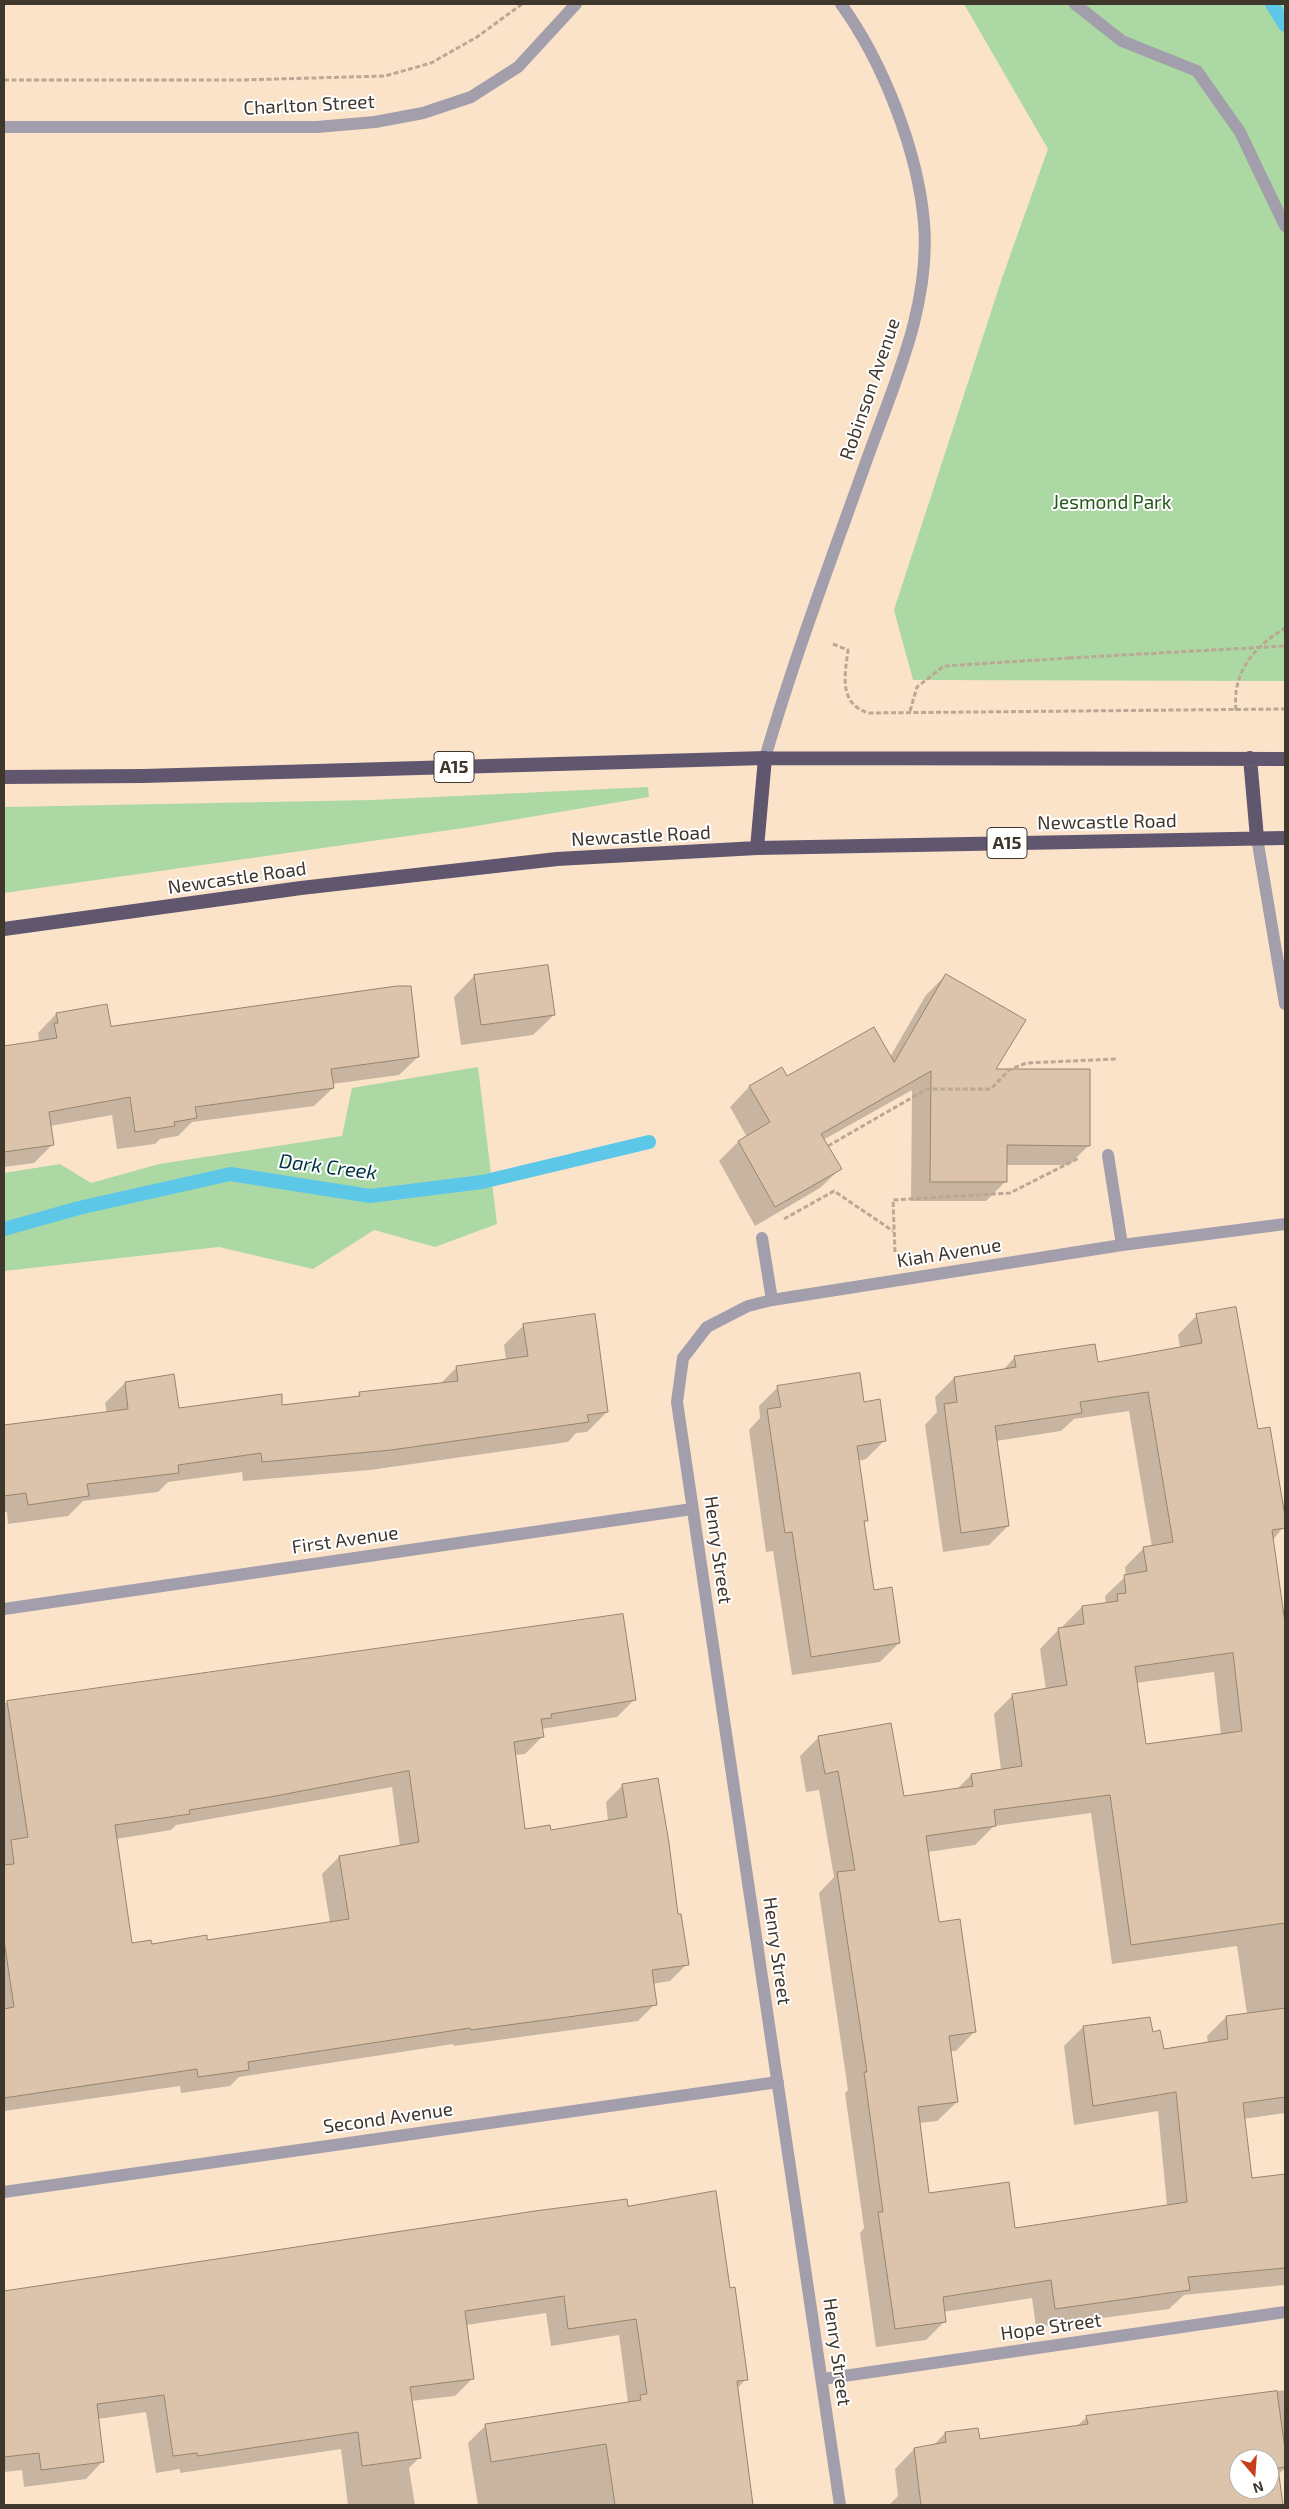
<!DOCTYPE html>
<style>
body{margin:0}
#map{position:relative;width:1289px;height:2509px;overflow:hidden;background:#fbe3ca;font-family:"Exo 2",sans-serif}
canvas{display:block}
.frame{position:absolute;inset:0;border:5px solid #3f362c;pointer-events:none}
.north{position:absolute;left:1229px;top:2449px;width:50px;height:50px;box-sizing:border-box;background:#fff;border:1px solid #b2afab;border-radius:50%;rotate:162deg;font-size:14px;font-weight:700;line-height:20px;text-align:center;color:#3f362c}
.north::after{content:'';display:block;margin:auto;width:18px;height:22px;background:#c73e17;clip-path:polygon(50% 0,100% 100%,50% 72%,0 100%)}
</style>
<div id="map">
<canvas width="1289" height="2509"></canvas>
<div class="frame"></div>
<div class="north">N</div>
</div>
<script>
const context = document.querySelector('canvas').getContext('2d');
context.lineJoin = 'round';
function fillPath(path, color) { context.fillStyle = color; context.fill(path, 'evenodd'); }
function trace(path, color, width, dash) { context.strokeStyle = color; context.lineWidth = width; context.lineCap = dash ? 'butt' : 'round'; context.setLineDash(dash || []); context.stroke(path); }
function write(font, color, halo, rows, align = 'center') {
  context.font = font + ' "Exo 2",sans-serif'; context.lineWidth = 4; context.setLineDash([]); context.textBaseline = 'middle'; context.strokeStyle = halo; context.fillStyle = color; for (const [text, x, y, turn = 0] of rows) {
    context.save(); context.translate(x, y); context.rotate((+turn || 0) * Math.PI / 180); context.textAlign = isNaN(turn) ? turn : align; if (halo) context.strokeText(text, 0, 0); context.fillText(text, 0, 0); context.restore();
  }
}
fillPath(new Path2D(`
 M964,4H1285V681L913,680L894,610L1001,281L1048,149Z
 M648,787L649,797L464,828L4,893V807L372,800Z
 M478,1067L497,1224L435,1247L374,1230L313,1269L219,1247L4,1271V1173L60,1164L91,1183L159,1164L342,1136L352,1088Z`), '#acd9a3');
fillPath(new Path2D(`
 M946,975L994,1071L1089,1145L1069,1165H1006V1181L986,1201H911L912,1090L823,1140L840,1169L820,1188L755,1226L719,1161L738,1142L747,1137L730,1107L749,1087L782,1069L787,1077L890,1057L926,995Z
 M474,976L554,1015L533,1035L461,1045L454,997Z
 M56,1014L110,1028L418,1057L399,1075L332,1084L333,1088L314,1106L192,1122L178,1136L160,1139L155,1144L117,1149L112,1115L50,1126L52,1145L34,1163L4,1167V1047L36,1042L39,1039L38,1033Z
 M1197,1315L1257,1430L1281,1496L1285,1525L1272,1541L1285,1631V2113L1243,2119L1251,2180L1285,2175V2285L1184,2295L1169,2309L1036,2327L1032,2298L943,2312L945,2321L926,2340L876,2347L860,2233L864,2228L845,2093L848,2090L819,1893L834,1877L819,1790L806,1792L800,1756L819,1737L903,1797L957,1789L971,1775L1001,1770L994,1714L1013,1695L1046,1690L1040,1649L1059,1629H1063V1626L1082,1607L1106,1604L1105,1596L1126,1576L1125,1567L1144,1548L1152,1547L1129,1411L1074,1419L1061,1431L996,1441L1008,1526L989,1545L943,1552L925,1425L937,1412L935,1397L954,1378L1002,1371L1015,1357L1097,1363L1180,1348L1178,1335ZM1214,1672L1221,1735L1145,1745L1136,1683ZM1091,1813L1112,1964L1237,1946L1247,2014L1226,2017L1207,2036L1208,2044L1163,2051L1152,2033L1083,2027L1064,2046L1074,2125L1158,2111L1167,2206L1014,2230L928,2194L919,2123L937,2121L957,2102L950,2051H956L975,2031L938,1924L928,1852L975,1845L994,1826Z
 M524,1325L607,1412L587,1432L576,1433L568,1442L370,1470L243,1481L242,1472L168,1482L158,1492L83,1501L68,1516L8,1524L7,1512H4V1427L107,1413L105,1403L125,1383L178,1409L281,1406L356,1398L360,1393L440,1384L457,1367L506,1360L504,1345Z
 M778,1387L863,1403L885,1440L866,1459L858,1461L867,1520L863,1524L873,1591L899,1643L880,1662L792,1675L773,1551L766,1552L749,1430L760,1418L759,1406Z
 M622,1615L634,1700L617,1717L541,1729L542,1737L525,1754L514,1755L524,1830L550,1831L608,1822L606,1802L623,1785L676,1915L687,1964L670,1981L652,1984L655,2004L638,2021L454,2046L453,2044L239,2077L230,2086L181,2093L180,2086L4,2111V1703ZM392,1787L400,1847L339,1857L322,1874L330,1923L206,1941L151,1945L131,1944L116,1839L171,1830L176,1825Z
 M627,2208L729,2290L746,2379L736,2390L752,2505H478L468,2443L486,2425L628,2403L619,2335L551,2346L546,2313L466,2325L473,2378L455,2396L411,2401L419,2458L409,2468L415,2505H348L341,2449L180,2473V2469L156,2473L146,2412L98,2419L103,2461L86,2479L24,2487L22,2470L4,2472V2292L535,2212Z
 M1285,2390V2468L1278,2475L1282,2505H889L898,2496L895,2469L914,2449L933,2446L945,2433L978,2441L1077,2426L1087,2417ZM1239,2459H1269V2489H1239Z`), '#0003');
trace(new Path2D(`
 M1272,4L1285,25
 M4,1229L79,1208L230,1174L370,1196L482,1182L649,1142`), '#5dc7e8', 14);
const building = new Path2D(`
 M548,965L555,1015L481,1025L474,975Z
 M946,974L1026,1020L996,1069H1090V1146L1007,1145V1182H930L931,1071L821,1134L842,1169L775,1207L738,1141L770,1122L749,1086L782,1067L787,1076L874,1027L894,1062Z
 M397,986H411L419,1057L331,1069L334,1088L195,1107L197,1118L174,1122L175,1126L135,1132L130,1097L49,1112L54,1145L4,1152V1046L57,1038L54,1023H58L56,1013L107,1004L111,1026Z
 M1236,1307L1258,1429L1270,1427L1285,1516V1528L1272,1530L1285,1623V1923L1131,1945L1110,1795L994,1810L996,1826L926,1836L939,1922L960,1919L976,2032L949,2036L958,2102L918,2107L929,2193L1009,2182L1015,2228L1187,2202L1176,2092L1093,2106L1083,2026L1150,2017L1153,2032L1160,2030L1164,2049L1228,2039L1226,2016L1285,2008V2097L1243,2103L1252,2178L1285,2174V2268L1188,2277L1190,2290L1055,2309L1051,2280L943,2297L946,2322L895,2329L878,2212H883L864,2072H867L837,1872L855,1870L838,1771L825,1774L818,1736L891,1723L904,1796L973,1786L971,1774L1022,1766L1012,1694L1067,1685L1058,1628L1084,1624L1082,1606L1118,1601L1117,1594L1126,1593L1124,1575L1147,1571L1143,1547L1173,1542L1148,1392L1080,1402L1082,1413L995,1426L1009,1526L961,1533L944,1404L957,1402L954,1377L1016,1367L1014,1356L1095,1344L1098,1362L1202,1343L1196,1314ZM1233,1653L1242,1731L1146,1744L1135,1667Z
 M595,1314L608,1412L587,1415L589,1422L391,1450L262,1462L261,1453L178,1465L179,1473L87,1484L89,1496L28,1505L26,1493L4,1496V1425L128,1409L125,1382L174,1374L179,1408L282,1394V1405L360,1396L359,1392L458,1381L456,1366L528,1356L523,1324Z
 M860,1373L864,1402L880,1399L886,1441L857,1446L868,1521H864L874,1590L892,1587L900,1643L811,1657L792,1532L785,1533L767,1409L781,1407L777,1386Z
 M623,1614L636,1700L551,1714L552,1718L541,1719L544,1737L514,1742L525,1829L550,1825L551,1830L627,1817L622,1784L658,1778L669,1843L678,1914H681L689,1965L652,1970L657,2005L471,2030L470,2028L248,2062L249,2070L198,2077L197,2069L4,2098V2009L14,2007L4,1940V1865L14,1864L11,1840L28,1837L7,1701ZM409,1771L419,1842L339,1856L349,1919L207,1940V1935L152,1944L151,1940L132,1943L115,1825L190,1814L189,1810L270,1797Z
 M716,2191L730,2288L735,2287L748,2380L737,2381L753,2505H615L606,2444L491,2462L485,2424L641,2400L640,2395L647,2394L636,2319L568,2329L564,2296L465,2311L474,2379L410,2387L421,2458L362,2466L358,2432L198,2456L197,2453L173,2456L164,2395L97,2404L104,2462L41,2470L39,2453L4,2457V2291L535,2211L627,2199L628,2206Z
 M1277,2391L1285,2449V2467L1278,2468L1283,2505H921L914,2448L946,2442L945,2432L978,2428L980,2439L1088,2424L1086,2416ZM1239,2459H1269V2489H1239Z`);
fillPath(building, '#dbc4ab');
trace(building, '#98836b', 1);
trace(new Path2D(`
 M4,80H240L385,76L431,63L477,37L522,4
 M833,644L848,650C845,675 838,704 869,713L1285,709
 M1236,710C1232,672 1254,647 1285,628
 M910,711L917,687L944,666L1069,658
 M828,1146L927,1089H991L1009,1070L1026,1063L1116,1059
 M784,1219L834,1191L893,1231
 M895,1252L893,1200L1010,1193L1079,1158`), '#baa794', 3, [5, 2.5]);
trace(new Path2D(`
 M1075,4L1122,41L1197,71L1240,132L1285,226
 M1108,1155L1122,1245
 M762,1238L772,1300`), '#a39eab', 12);
trace(new Path2D(`
 M4,127H317L375,122L423,113L471,97L518,67L576,4
 M765,758C794,658 831,560 866,462C893,386 931,306 924,223C918,151 883,62 841,4
 M1257,838L1285,1004
 M4,1609L692,1509
 M4,2192L778,2082
 M823,2379L1285,2312
 M840,2505L677,1402L683,1358L707,1327L748,1306L772,1300L1122,1245L1285,1224`), '#a39eab', 12);
trace(new Path2D(`
 M1250,758L1257,838
 M4,777L143,776L765,758L1285,759
 M757,848L765,758
 M4,929L301,888L557,859L757,848L1285,838`), '#60576f', 14);
trace(new Path2D(`
 M1069,658L1285,646`), '#baa794', 3, [5, 2.5]);
for (const [x, y, w] of [
 [454,767,40],
 [1007,843,40]
]) { const box = new Path2D(); box.roundRect(x - w / 2, y - 15.5, w, 31, 4); context.fillStyle = '#fff'; context.fill(box); trace(box, '#3f362c', 1); }
write('bold 18px', '#3f362c', null, [
 ["A15",454,767],
 ["A15",1007,843]
]);
write('19px', '#3f362c', '#fff', [
 ["Charlton Street",309,105,-3],
 ["Robinson Avenue",870,389,-71],
 ["Newcastle Road",1107,822,-1],
 ["Newcastle Road",641,836,-3],
 ["Newcastle Road",237,878,-8],
 ["Kiah Avenue",949,1253,-9],
 ["First Avenue",345,1540,-8],
 ["Henry Street",718,1550,82],
 ["Henry Street",777,1951,82],
 ["Second Avenue",388,2118,-8],
 ["Hope Street",1051,2327,-8],
 ["Henry Street",837,2352,82]
]);
write('19px', '#255818', '#fff', [
 ["Jesmond Park",1112,503]
]);
write('italic 20px', '#003442', '#fff', [
 ["Dark Creek",328,1167,7]
]);
</script>
